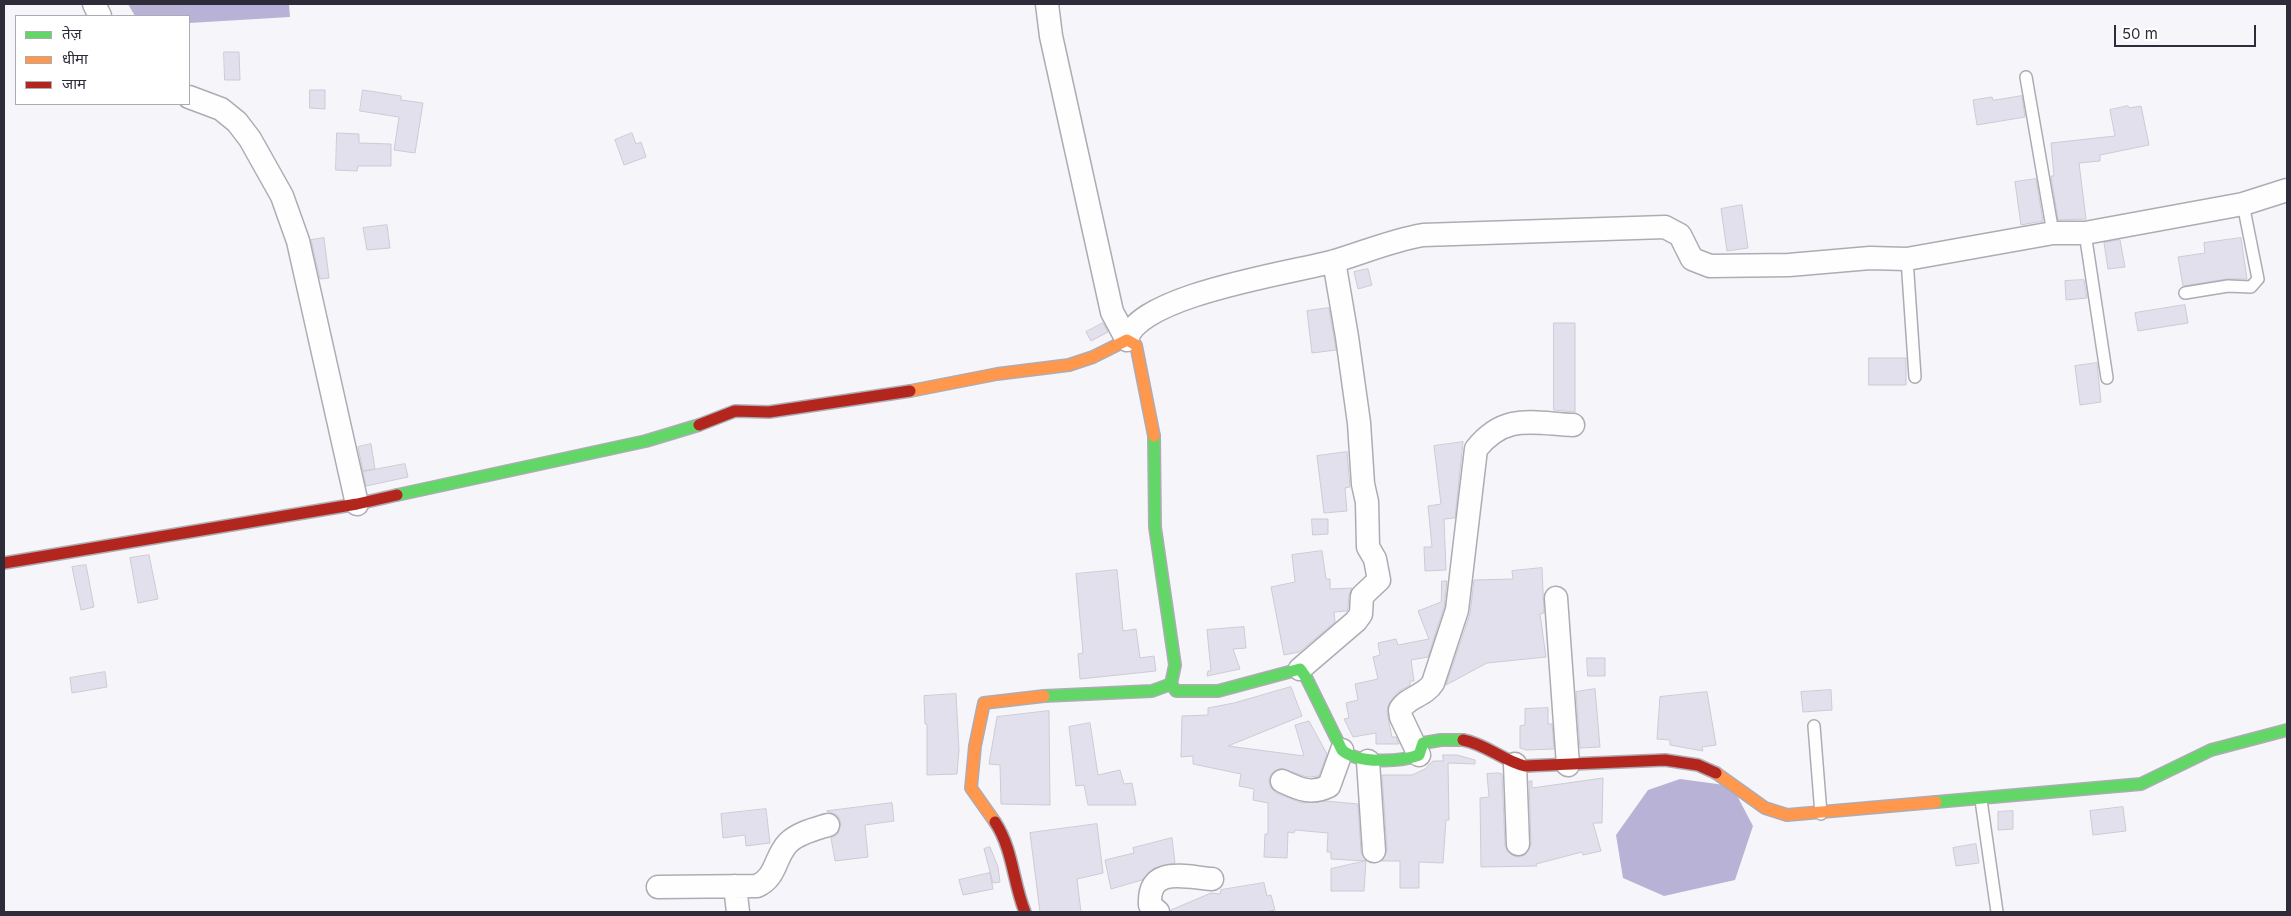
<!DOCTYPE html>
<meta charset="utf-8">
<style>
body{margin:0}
#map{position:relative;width:2291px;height:916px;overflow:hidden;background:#f6f5fa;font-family:Inter,"Noto Sans Devanagari",sans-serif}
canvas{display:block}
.frame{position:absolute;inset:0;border:5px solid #2e2c39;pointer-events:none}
.legend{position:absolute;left:15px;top:15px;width:175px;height:90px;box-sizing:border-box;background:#fff;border:1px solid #ababb0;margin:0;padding:6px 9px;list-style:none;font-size:15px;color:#2e2c39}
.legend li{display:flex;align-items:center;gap:10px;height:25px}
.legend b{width:25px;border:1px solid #ababb0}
.scale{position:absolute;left:2114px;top:25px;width:142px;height:22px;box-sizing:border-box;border:2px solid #2e2c39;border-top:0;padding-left:6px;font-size:15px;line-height:18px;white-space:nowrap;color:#2e2c39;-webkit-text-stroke:4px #fff;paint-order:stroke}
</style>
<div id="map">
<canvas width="2291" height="916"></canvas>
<div class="frame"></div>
<ul class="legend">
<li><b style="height:6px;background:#63d668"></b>तेज़</li>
<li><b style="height:6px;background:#ff974d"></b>धीमा</li>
<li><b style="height:6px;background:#b3261e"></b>जाम</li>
</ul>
<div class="scale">50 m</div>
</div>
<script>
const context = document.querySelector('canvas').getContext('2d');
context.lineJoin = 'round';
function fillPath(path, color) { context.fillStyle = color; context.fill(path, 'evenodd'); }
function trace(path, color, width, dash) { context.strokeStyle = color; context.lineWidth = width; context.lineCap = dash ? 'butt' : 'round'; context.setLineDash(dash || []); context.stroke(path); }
fillPath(new Path2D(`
 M128,4H289L290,17L189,23V16H135Z
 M1680,779L1732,786L1753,826L1735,880L1664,896L1623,878L1616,835L1648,790Z`), '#b8b3d6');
const building = new Path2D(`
 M224,52H239L240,80H225Z
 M310,90H325V109L310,108Z
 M363,90L401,96V100L423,103L415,153L394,150L399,117L360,111Z
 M2022,96L2025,117L1977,125L1973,100L1992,97L1993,100Z
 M2128,106L2129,108L2141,106L2149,145L2100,155V161L2079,163L2086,219L2058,220L2051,176H2054L2051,143L2115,136L2110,110Z
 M337,133L359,134V143L391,144V166H358L357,171L336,170Z
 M632,133L636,144L641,142L646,157L624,165L615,140Z
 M2036,179L2043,221L2021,225L2015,182Z
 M1742,205L1748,248L1727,251L1721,209Z
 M387,225L390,248L367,250L363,228Z
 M324,238L329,278L320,279L311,240Z
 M2241,238L2247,279H2227L2183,286L2178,257L2205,253L2204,243Z
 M2120,240L2125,267L2108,269L2104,243Z
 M1368,269L1372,285L1358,289L1354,272Z
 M2084,280L2087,298L2066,300L2065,281Z
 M2185,305L2188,323L2138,331L2135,313Z
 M1329,308L1336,350L1312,353L1307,311Z
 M1103,323L1108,332L1091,341L1086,332Z
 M1554,323H1575V412L1554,410Z
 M1869,358H1906V385H1869Z
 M2097,363L2101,402L2080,405L2075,366Z
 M1463,442L1455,518L1444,519L1446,570L1425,571L1424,547H1432L1428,506L1441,504L1434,446Z
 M371,444L375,469L363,471L358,447Z
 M1347,452L1350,487L1345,488L1347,511L1324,513L1317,456Z
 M405,464L408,477L366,486L363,472Z
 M1312,519H1328V534L1313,535Z
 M1322,551L1326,579H1330V589L1352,588L1349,595L1348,609L1347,611L1334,612L1335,622L1299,652L1284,655L1271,587L1295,582L1292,555Z
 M149,555L158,599L138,603L130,558Z
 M86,565L94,607L81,610L72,567Z
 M1542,568L1544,613L1540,614L1546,657L1487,663L1446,685L1470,614L1474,580L1513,579L1512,571Z
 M1117,570L1123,631L1136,629L1140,658L1154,656L1156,671L1080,679L1078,654L1083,653L1076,574Z
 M1442,581H1447L1444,607L1428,657L1411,660L1414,681H1410V685L1398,692L1389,703L1387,712L1392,737H1396L1399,744H1376V733L1353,737L1344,719L1349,718L1346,703L1358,700L1355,684L1378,679L1373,657L1380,655L1378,643L1396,639L1398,645L1429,639L1418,611L1441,602Z
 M1244,627L1246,648L1233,649L1240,669L1207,676L1208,671H1211L1207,630Z
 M1587,658H1605V676H1588Z
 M105,672L107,687L72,693L70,678Z
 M1291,687L1302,716L1228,746L1304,756L1295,725L1309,721L1327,754L1319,776L1307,777L1280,768L1270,775L1269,782L1271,788L1276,793L1302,803L1326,801L1358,804L1361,852L1366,861L1331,859V852H1327L1328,833L1295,830L1294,833L1288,832L1287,858L1264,857L1265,834H1268V803L1253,800L1254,789L1239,786L1241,774L1193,764V756L1181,757L1182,716L1208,715V708L1234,703Z
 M1595,689L1600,747L1580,748L1576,692Z
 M1831,690L1832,710L1803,712L1801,692Z
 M1707,692L1716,745L1702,747L1703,751L1670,745V740L1657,739L1660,697Z
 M956,694L959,750L957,774L927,775V724H925L924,696Z
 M1548,708V724H1552L1554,749L1526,750L1520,748V726L1525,725V709Z
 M1049,711L1050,805L1001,804L1000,765L989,764L997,717Z
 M1090,723L1098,775L1120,770L1124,784L1132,783L1136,805H1088L1084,785L1076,786L1069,727Z
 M1443,755H1457L1475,760V764L1448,763L1449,820H1446L1443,863L1419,862V888H1400V861H1382L1387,850L1382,775H1412L1425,769L1433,761H1443Z
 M1499,773L1502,774L1505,845L1507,851L1518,857L1525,855L1531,844L1529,781H1532V788L1603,778L1602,823H1593L1601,851L1583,855L1582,852L1536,864L1537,866L1481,867L1480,798L1489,797L1487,774Z
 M892,803L894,821L865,825L868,857L835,861L831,838L838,834L841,822L837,815L827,811Z
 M2123,807L2126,831L2093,835L2090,811Z
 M766,809L770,843L746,846L745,835L723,838L721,814Z
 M2013,811V829L1998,830V812Z
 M1097,824L1103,873L1077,879L1081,912H1040L1030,833Z
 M1172,838L1175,863L1154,868L1142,880L1111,889L1105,860L1134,853L1133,848Z
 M1976,844L1979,863L1956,866L1953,848Z
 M990,847L998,867L1000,882L993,883L984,849Z
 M1366,861L1364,891H1331V869Z
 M990,873L993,889L963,895L959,880Z
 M1264,883L1267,896L1271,895L1275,910L1265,912H1171V910L1211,893L1220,894L1221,890Z`);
fillPath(building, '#e2e0ed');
trace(building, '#cccbd4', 1);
const lane = new Path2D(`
 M2026,77L2053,233
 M2085,233L2107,378
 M1907,259L1915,377
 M2185,293L2228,286L2251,287L2258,279L2243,204
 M1814,726L1821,814
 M1981,800L1997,912`);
const street = new Path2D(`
 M94,4L100,16
 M1047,4L1051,36L1112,312L1127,340
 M189,97L221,109L237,122L250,139L282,196L298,241L357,504
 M1127,340C1136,295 1295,272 1335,261C1365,252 1393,240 1423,235L1665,227L1680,235L1692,259L1710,266L1789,265L1870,258L1907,259L2053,233H2085L2243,204L2287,190
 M1556,598L1568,765
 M1300,669L1356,621L1361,614L1362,596L1379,580L1375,559L1368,547L1367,502L1363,484L1359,423L1347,337L1334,261
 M1419,755L1401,717L1400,710C1407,697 1425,696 1433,683L1457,610L1476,449C1505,413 1532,423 1573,425
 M1368,761L1374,851
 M1515,764L1518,844
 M1282,781C1299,789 1311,795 1329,786L1342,750
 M735,886L738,912
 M658,887L757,886C777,877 774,858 788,843C798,833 815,829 828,825
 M1158,912L1150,905C1148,865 1185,877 1212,879`);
const fast = new Path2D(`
 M397,495L646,441L699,425
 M1171,684L1176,691H1218L1300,669L1307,679L1342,750C1358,764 1400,762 1419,755L1423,743L1441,740H1463
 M1044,696L1152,691L1171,684L1175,665L1155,527L1154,436
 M1936,802L2141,784L2211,750L2287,730`);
const slow = new Path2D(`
 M910,391L997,374L1069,365L1093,357L1127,340L1136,345L1154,436
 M1716,773L1765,808L1787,815L1936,802
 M995,822L971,788L975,746L984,703L1044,696`);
const jam = new Path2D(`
 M699,425L735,411L769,412L910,391
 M4,563L357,504L397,495
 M1463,740C1486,744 1503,761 1525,766L1665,760L1698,765L1716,773
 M995,822C1013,849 1013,883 1025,912`);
trace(lane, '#adacb4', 14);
trace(street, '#adacb4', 25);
trace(fast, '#adacb4', 14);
trace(slow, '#adacb4', 14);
trace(jam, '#adacb4', 14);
trace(lane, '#fefefe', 11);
trace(street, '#fefefe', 22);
trace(fast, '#63d668', 11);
trace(slow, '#ff974d', 11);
trace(jam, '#b3261e', 11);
</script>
